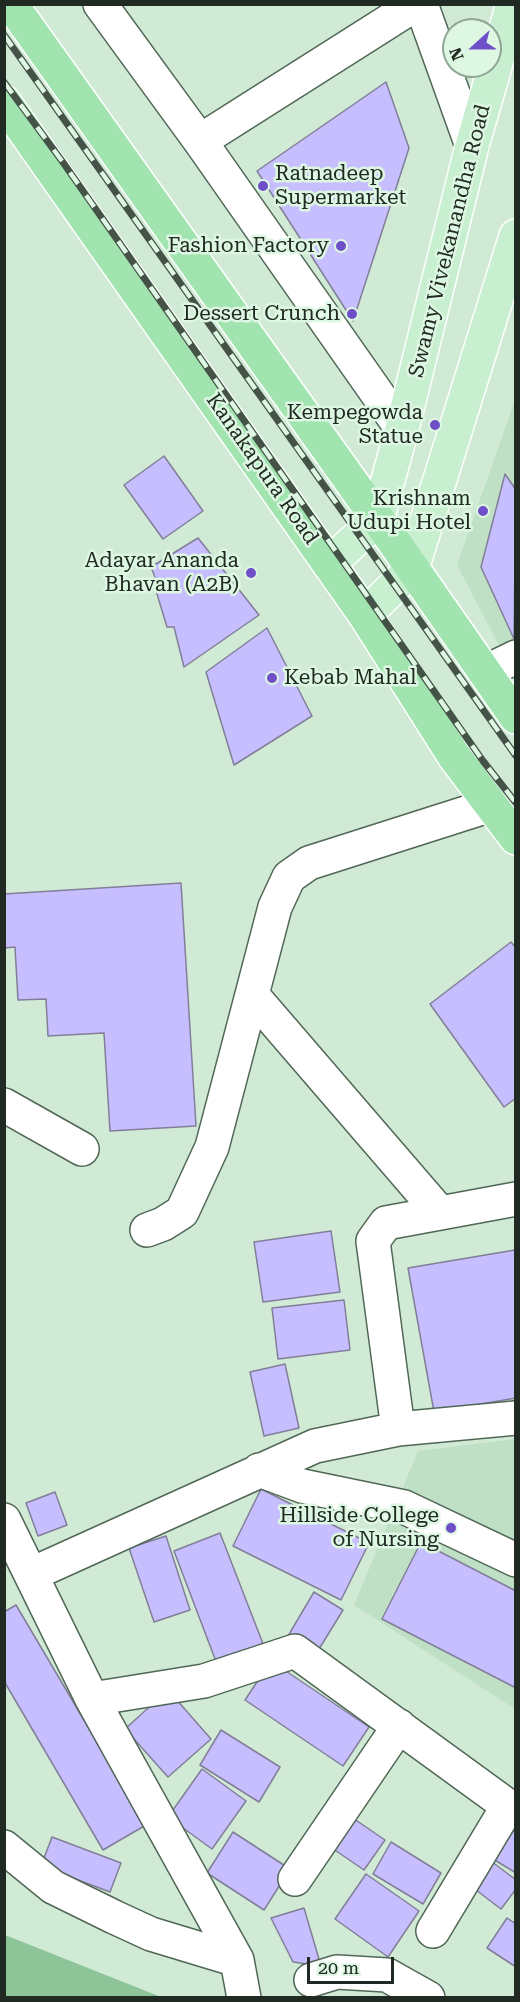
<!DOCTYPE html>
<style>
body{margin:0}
#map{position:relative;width:520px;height:2002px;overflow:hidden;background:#d0ead5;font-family:"Roboto Serif",serif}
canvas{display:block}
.frame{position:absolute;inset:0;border:6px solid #202a22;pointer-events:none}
.north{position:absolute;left:442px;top:18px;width:60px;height:60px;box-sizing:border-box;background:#ddf7e2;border:2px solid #91a595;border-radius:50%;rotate:249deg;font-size:16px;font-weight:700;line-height:24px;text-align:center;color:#202a22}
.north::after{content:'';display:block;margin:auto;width:21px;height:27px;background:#6f4fc8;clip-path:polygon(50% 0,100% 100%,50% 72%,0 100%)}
.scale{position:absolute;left:307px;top:1957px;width:87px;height:27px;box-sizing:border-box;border:3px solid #202a22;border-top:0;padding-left:8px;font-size:18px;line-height:21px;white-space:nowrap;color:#202a22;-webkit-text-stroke:4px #ddf7e2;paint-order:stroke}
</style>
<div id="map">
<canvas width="520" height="2002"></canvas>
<div class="frame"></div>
<div class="north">N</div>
<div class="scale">20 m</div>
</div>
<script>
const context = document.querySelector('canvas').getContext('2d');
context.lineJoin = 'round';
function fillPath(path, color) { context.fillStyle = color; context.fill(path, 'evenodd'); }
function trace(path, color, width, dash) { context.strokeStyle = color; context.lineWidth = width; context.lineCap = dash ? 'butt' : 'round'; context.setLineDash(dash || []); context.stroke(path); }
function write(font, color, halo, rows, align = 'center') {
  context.font = font + ' "Roboto Serif",serif'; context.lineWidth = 5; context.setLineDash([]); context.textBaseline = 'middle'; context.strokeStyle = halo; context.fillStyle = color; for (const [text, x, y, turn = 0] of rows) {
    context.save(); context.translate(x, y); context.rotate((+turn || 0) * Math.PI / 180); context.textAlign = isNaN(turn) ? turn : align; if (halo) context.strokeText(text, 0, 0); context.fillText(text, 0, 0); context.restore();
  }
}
fillPath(new Path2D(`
 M515,400V676L457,565Z
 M515,1439V1709L354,1605L418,1451Z`), '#c0e0c6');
fillPath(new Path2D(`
 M4,1935H5L161,1997H5Z`), '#8dc498');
const building = new Path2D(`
 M386,82L409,148L353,321L257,171Z
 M164,456L203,511L163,539L124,485Z
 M505,474L516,490L514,639L481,567Z
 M198,538L259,615L184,667L174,627H167L154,584L157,582L151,567Z
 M267,628L312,716L234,765L206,672Z
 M181,883L196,1126L110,1131L104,1033L48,1036L46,999L18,1000L15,947L4,948V894Z
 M511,942L516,948V1098L504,1107L430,1004Z
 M331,1231L340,1292L263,1302L254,1242Z
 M515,1250L516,1398L434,1412L408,1268Z
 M344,1300L350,1350L278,1359L272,1308Z
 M285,1364L299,1428L264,1436L250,1372Z
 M261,1489L369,1543L341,1600L233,1546Z
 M55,1492L67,1525L38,1536L26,1503Z
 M220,1533L267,1654L220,1672L174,1551Z
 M166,1536L190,1610L154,1622L129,1548Z
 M421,1542L516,1591V1688L382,1619Z
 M314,1592L343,1610L316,1654L288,1636Z
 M16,1605L146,1825L103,1850L4,1681V1612Z
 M271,1661L369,1727L343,1766L245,1700Z
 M168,1690L211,1739L168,1777L125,1729Z
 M221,1730L280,1767L259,1802L200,1765Z
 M202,1769L246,1801L212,1849L168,1817Z
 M347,1814L385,1840L364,1870L326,1844Z
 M516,1826V1873L485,1854Z
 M233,1832L290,1869L264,1910L207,1873Z
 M52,1837L121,1863L110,1892L41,1866Z
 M391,1842L441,1873L423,1904L373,1874Z
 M487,1858L516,1880V1889L501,1909L468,1884Z
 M366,1874L419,1911L388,1957L335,1919Z
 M304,1908L321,1966L293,1962L271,1918Z
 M507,1918L516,1924V1967L487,1948Z`);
fillPath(building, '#c7beff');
trace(building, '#817e98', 1.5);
const minor = new Path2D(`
 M100,4L200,141L402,429
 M421,4L472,146
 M200,141L416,4
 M485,672L516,657
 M253,996L440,1213
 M4,1105L82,1149
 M147,1230L163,1224L182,1212L212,1147L275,907L289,877L309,863L491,805
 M398,1429L373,1241L386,1223L516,1199
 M259,1470L302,1486L404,1507L516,1560
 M4,1520L92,1699L237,1960L244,1998
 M32,1574L315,1446L398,1429L516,1418
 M92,1699L204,1681L295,1651L508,1806L433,1931
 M4,1847L53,1887L114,1917L151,1934L237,1960
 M295,1879L399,1726
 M311,1980L337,1972L387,1975L428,1998`);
const major = new Path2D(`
 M329,564L377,520L402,429L472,146L513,4
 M365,615L412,569L516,236`);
const highway = new Path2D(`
 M11,4L392,539L516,717
 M4,102L365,615L454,756L516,838`);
trace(minor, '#506755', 36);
trace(major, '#fff', 36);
trace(highway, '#fff', 36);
trace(minor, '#fff', 33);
trace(major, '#c7efd0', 33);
trace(highway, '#a2e4b0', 33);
const rail = new Path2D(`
 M4,35L516,756
 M4,82L62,161L483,761L516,803`);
trace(rail, '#455247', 7);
trace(rail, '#ddf7e2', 4.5, [14]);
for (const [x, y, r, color] of [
 [263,186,6,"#6f4fc8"],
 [341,246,6,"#6f4fc8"],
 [352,314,6,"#6f4fc8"],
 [435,425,6,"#6f4fc8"],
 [483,511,6,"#6f4fc8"],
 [251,573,6,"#6f4fc8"],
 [272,678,6,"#6f4fc8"],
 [451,1528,6,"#6f4fc8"]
]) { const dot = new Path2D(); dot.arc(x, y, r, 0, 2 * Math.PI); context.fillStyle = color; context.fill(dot); trace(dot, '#ddf7e2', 2); }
write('21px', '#202a22', '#ddf7e2', [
 ["Ratnadeep",275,174,"left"],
 ["Supermarket",275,198,"left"],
 ["Fashion Factory",329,246],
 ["Dessert Crunch",340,314],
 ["Kempegowda",423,413],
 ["Statue",423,437],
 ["Krishnam",471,499],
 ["Udupi Hotel",471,523],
 ["Adayar Ananda",239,561],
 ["Bhavan (A2B)",239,585],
 ["Kebab Mahal",284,678,"left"],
 ["Hillside College",439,1516],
 ["of Nursing",439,1540]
], 'right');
write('21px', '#202a22', '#ddf7e2', [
 ["Swamy Vivekanandha Road",450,241,-76],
 ["Kanakapura Road",262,469,55]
]);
</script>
